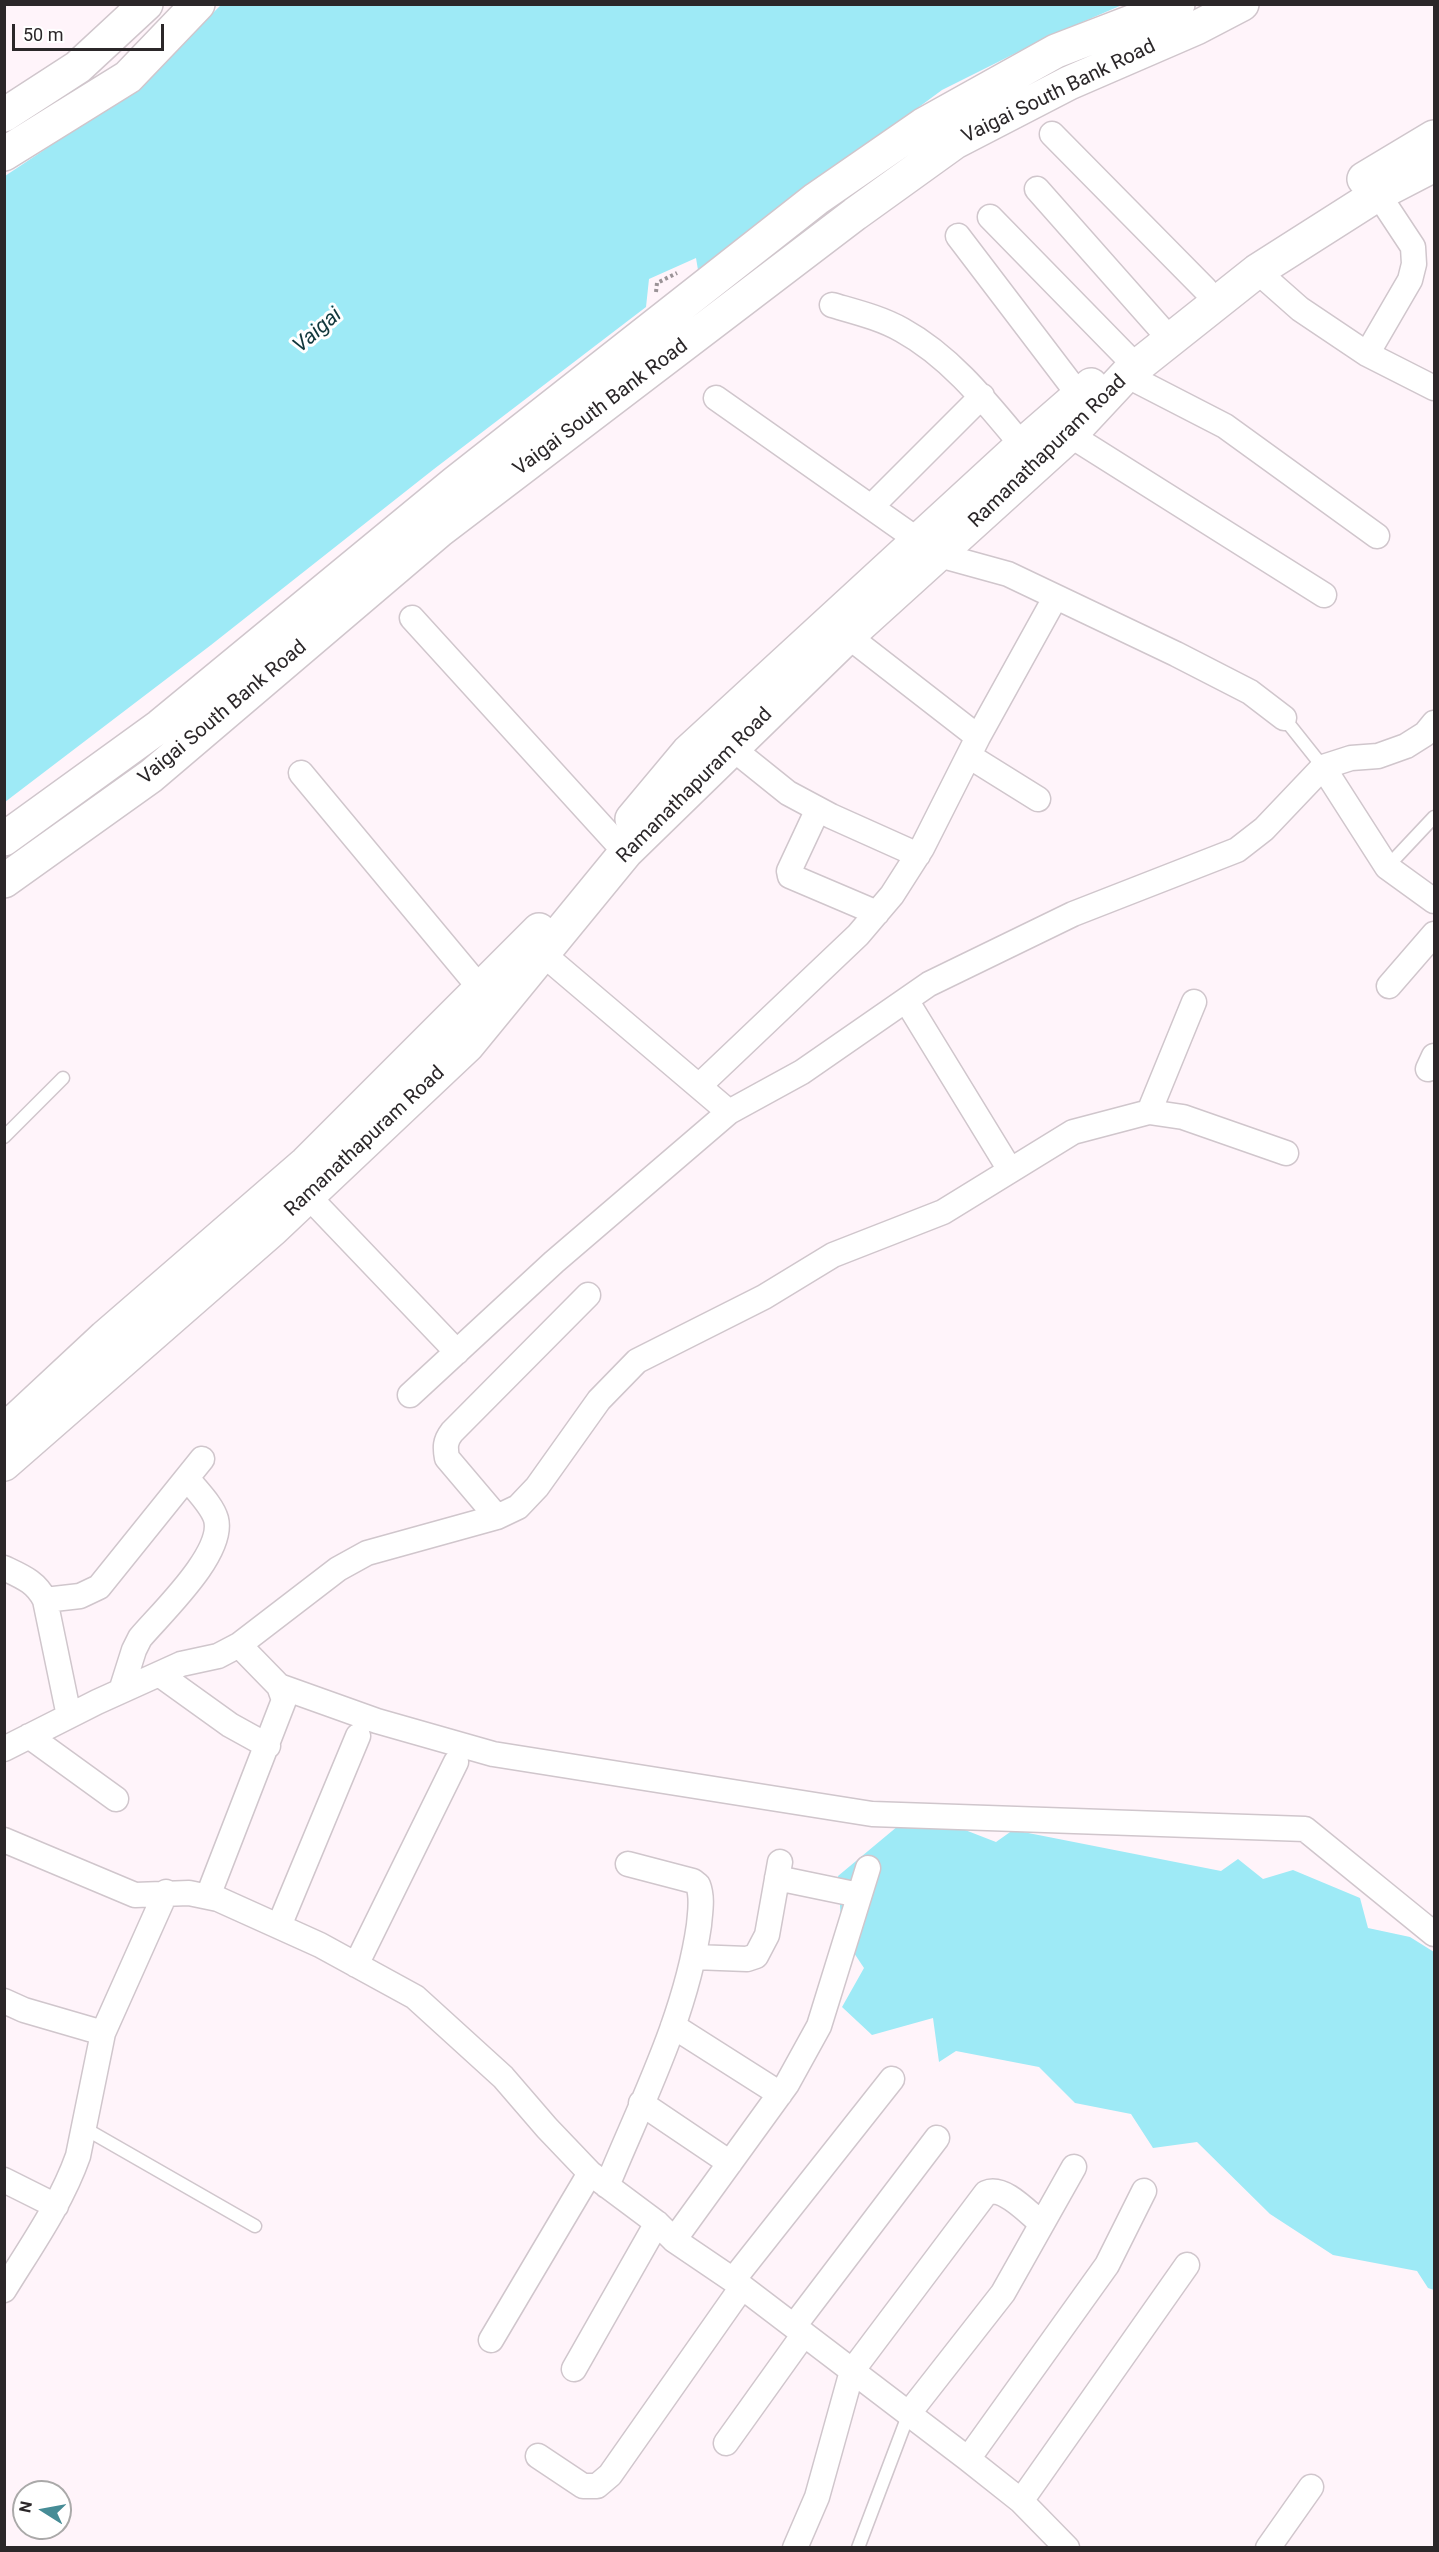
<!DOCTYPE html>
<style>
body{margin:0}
#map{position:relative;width:1439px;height:2552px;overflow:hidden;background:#fff4fa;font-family:Roboto,sans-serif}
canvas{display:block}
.frame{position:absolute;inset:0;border:6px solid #2b2729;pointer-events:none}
.north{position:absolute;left:12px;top:2480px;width:60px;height:60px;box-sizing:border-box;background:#fff;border:2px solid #aaa9a9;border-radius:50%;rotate:281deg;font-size:16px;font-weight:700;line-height:24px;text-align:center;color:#2b2729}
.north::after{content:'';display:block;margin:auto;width:21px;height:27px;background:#468c96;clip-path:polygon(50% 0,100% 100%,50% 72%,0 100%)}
.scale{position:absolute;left:12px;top:24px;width:152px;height:27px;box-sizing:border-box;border:3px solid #2b2729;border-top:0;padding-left:8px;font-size:18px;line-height:21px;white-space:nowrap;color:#2b2729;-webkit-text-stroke:4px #fff;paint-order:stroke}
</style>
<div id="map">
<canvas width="1439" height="2552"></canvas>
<div class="frame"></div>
<div class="north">N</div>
<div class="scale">50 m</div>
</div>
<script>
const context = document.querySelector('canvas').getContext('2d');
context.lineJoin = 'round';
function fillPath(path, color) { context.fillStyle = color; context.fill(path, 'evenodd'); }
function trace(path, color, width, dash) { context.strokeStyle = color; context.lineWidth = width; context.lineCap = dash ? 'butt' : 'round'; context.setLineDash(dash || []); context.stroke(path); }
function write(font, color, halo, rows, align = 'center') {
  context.font = font + ' Roboto,sans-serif'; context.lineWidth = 6; context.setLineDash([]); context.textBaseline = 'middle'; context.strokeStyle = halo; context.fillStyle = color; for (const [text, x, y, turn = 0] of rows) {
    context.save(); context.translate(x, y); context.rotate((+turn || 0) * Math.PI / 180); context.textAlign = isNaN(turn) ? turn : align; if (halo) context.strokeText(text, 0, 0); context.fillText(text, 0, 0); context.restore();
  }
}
fillPath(new Path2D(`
 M221,5H1122L1050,36L942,90L698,270L696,258L649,279L646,307L434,469L211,645L5,802V176L137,88Z
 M916,1811L996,1842L1013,1830L1221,1871L1238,1859L1263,1879L1293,1870L1360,1898L1368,1928L1410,1937L1434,1952V2290L1428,2288L1417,2271L1333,2255L1270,2214L1197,2142L1153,2148L1131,2114L1075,2103L1039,2067L956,2051L939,2062L933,2018L872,2035L842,2007L864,1968L842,1935L838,1876Z`), '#9eeaf6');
const lane = new Path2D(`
 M1284,718L1323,767
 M1387,867L1434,817
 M4,1137L63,1078
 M84,2128L255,2226
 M858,2548L909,2413`);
const street = new Path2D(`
 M1052,134L1205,289
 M1037,189L1160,328
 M990,217L1126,356
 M958,236L1079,395
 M1257,271L1300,309L1367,354L1434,388
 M832,305C856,312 881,318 902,330C951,357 987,403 1022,445
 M1367,354L1410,280L1414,264L1413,247L1378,194L1373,179
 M1126,375L1225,426L1377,536
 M716,398L939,555L1008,574L1176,654L1250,692L1284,718
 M1070,435L1324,595
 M871,507L982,396
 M412,618L615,841
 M848,636L978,737
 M732,748L788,793L831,816L918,855
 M969,756L1038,799
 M1323,767L1387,867L1434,901
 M301,773L480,988
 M818,809L789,871L790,876L877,913
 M543,954L729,1112L802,1072L929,984L1073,914L1237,850L1264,829L1323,767L1351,758L1378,756L1406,746L1425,734L1434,723
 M1389,986L1434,934
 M906,1000L1010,1170
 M1428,1069L1434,1056
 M699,1086L858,935L892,895L922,848L978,737L1055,598
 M1149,1112L1194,1002
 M308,1196L457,1352
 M410,1395L554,1262L729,1112
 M497,1517L447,1458C445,1447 445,1441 452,1432L588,1295
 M4,1568C23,1577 36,1582 45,1600L69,1716
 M45,1600L80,1596L99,1587L202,1459
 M159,1674L230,1725L268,1746
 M279,1686L377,1721L493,1754L872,1814L1305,1829L1434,1934
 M121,1691L134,1650L140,1638C162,1612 225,1553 216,1519C212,1505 196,1490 187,1478
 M29,1736L116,1799
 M4,1749L97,1702L181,1664L218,1656L239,1645L338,1569L367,1553L497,1517L518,1507L537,1487L599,1400L637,1361L764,1297L833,1255L943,1212L1073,1132L1149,1112L1183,1117L1286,1153
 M4,1840L135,1895L189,1893L218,1899L320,1945L415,1997L503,2077L547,2128L590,2173L657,2223L674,2240L733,2280L968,2459L1021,2501L1067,2548
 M777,1878L859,1895
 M208,1896L284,1700L279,1686L239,1645
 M279,1926L358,1736
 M694,1957L747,1959L756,1956L767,1935L780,1862
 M356,1965L456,1762
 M4,2001L24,2010L103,2033
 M673,2026L780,2094
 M641,2103L730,2163
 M4,2180L56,2206
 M607,2186C642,2101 686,2016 699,1925C700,1912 703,1898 698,1885L693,1881L628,1864
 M674,2240L787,2084L819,2026L868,1868
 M733,2280L892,2079
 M4,2290C31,2246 61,2204 78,2156L103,2033L166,1892
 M794,2326L937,2138
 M491,2340L590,2173
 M574,2369L657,2223
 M909,2413L1003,2293L1074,2167
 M726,2443L804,2334
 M538,2456L583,2486H597L610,2475L742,2287
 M968,2459L1107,2265L1144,2191
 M1021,2501L1187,2265
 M795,2548L817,2497L852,2371L986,2193C1004,2185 1028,2213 1042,2224
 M1268,2548L1311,2487`);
const secondary = new Path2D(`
 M4,115L78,67L146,4
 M4,154L128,77L198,4`);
const primary = new Path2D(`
 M4,839L160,726L455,483L816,199L923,125L1056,51L1178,4
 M4,881L151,776L439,531L855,214L955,142L1069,83L1196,28L1242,4`);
const highway = new Path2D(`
 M1364,179L1434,137
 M632,819L688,752L1022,445L1091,385
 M4,1431L105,1337L306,1163L539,930
 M4,1464L273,1229L467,1046L626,852L848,636L1070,435L1126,375L1257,271L1378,194L1434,165`);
trace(lane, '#d0c6cc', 15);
trace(street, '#d0c6cc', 27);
trace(secondary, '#d0c6cc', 36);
trace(primary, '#d0c6cc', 36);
trace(highway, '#d0c6cc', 36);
trace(new Path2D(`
 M656,292L657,283L677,273`), '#9b9397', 4, [3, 3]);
trace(lane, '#fff', 12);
trace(street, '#fff', 24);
trace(secondary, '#fff', 33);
trace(primary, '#fff', 33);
trace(highway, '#fff', 33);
write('20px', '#2b2729', '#fff', [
 ["Vaigai South Bank Road",1059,92,-26],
 ["Vaigai South Bank Road",601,408,-37],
 ["Ramanathapuram Road",1048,452,-44],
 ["Vaigai South Bank Road",223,713,-40],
 ["Ramanathapuram Road",695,786,-45],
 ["Ramanathapuram Road",365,1142,-43]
]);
write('italic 21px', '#11373c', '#fff', [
 ["Vaigai",318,331,-41]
]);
</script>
